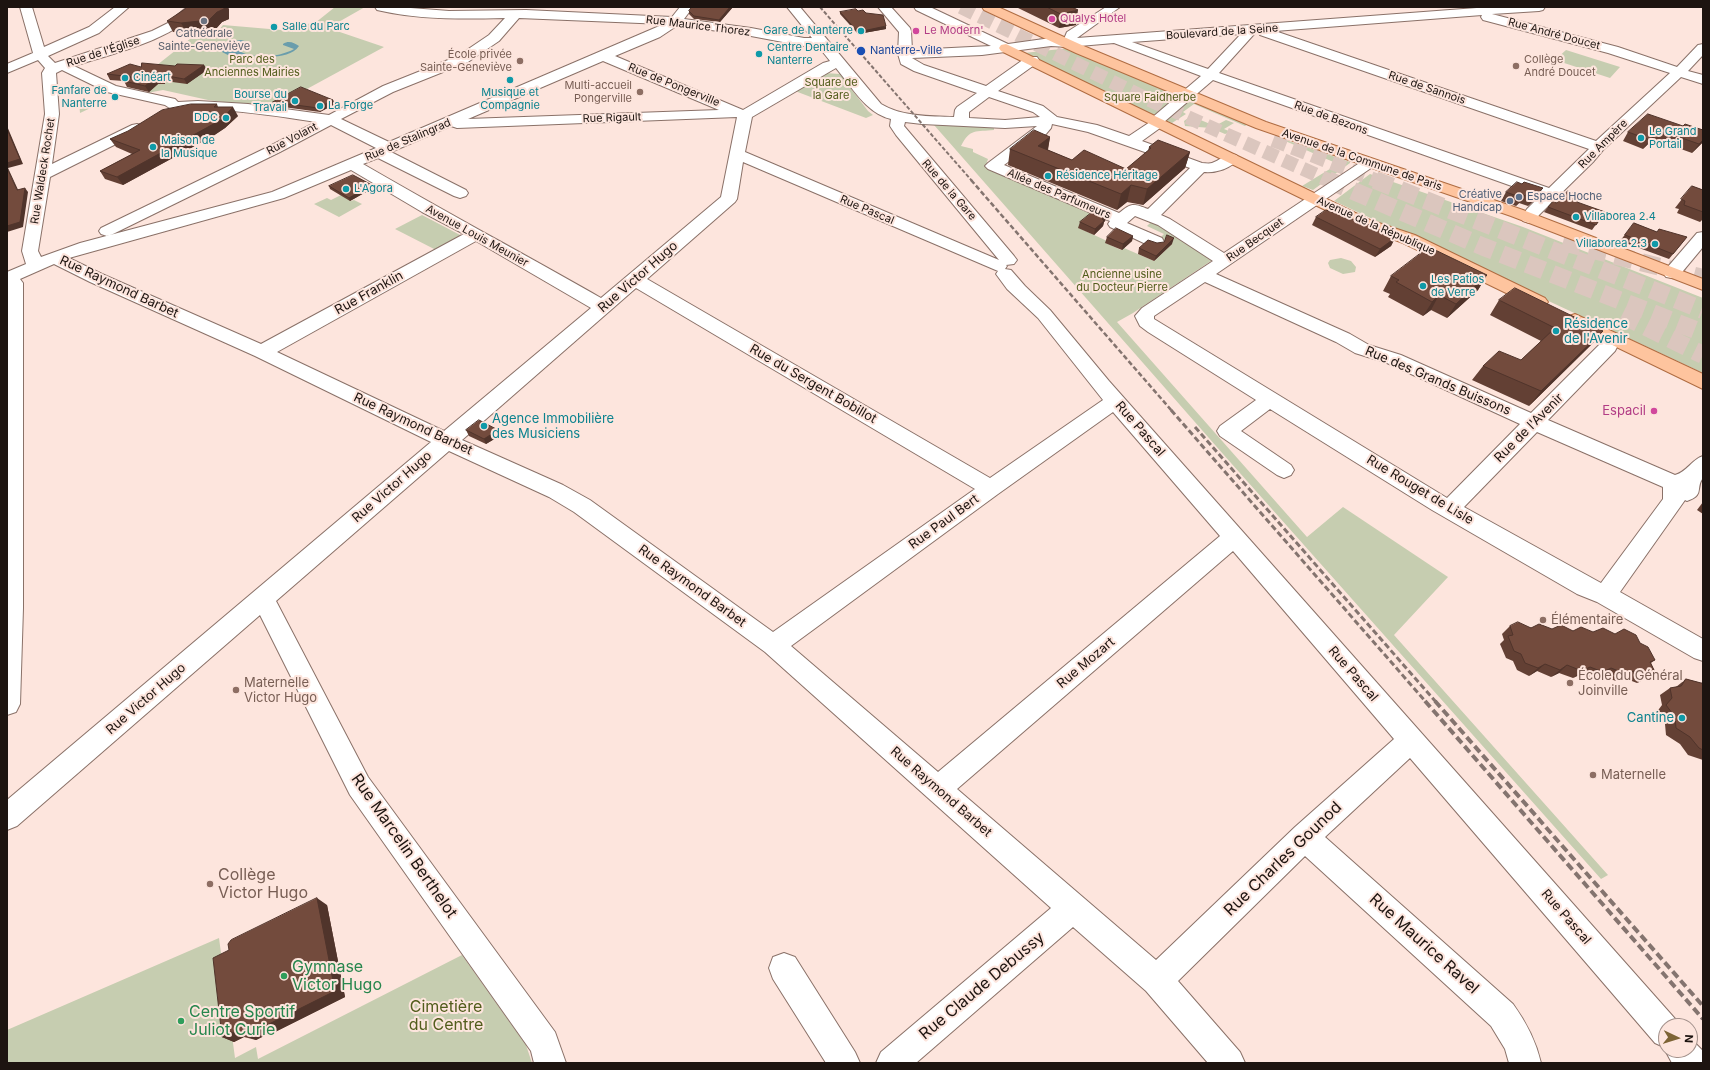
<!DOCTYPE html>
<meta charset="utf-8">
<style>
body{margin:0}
#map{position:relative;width:1710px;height:1070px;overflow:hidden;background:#fde5dd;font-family:Inter,sans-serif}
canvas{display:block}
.frame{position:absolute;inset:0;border:8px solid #1d1410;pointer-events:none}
.north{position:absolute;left:1658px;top:1018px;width:40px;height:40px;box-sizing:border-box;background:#fde5dd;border:1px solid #a3918b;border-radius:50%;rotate:94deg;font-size:11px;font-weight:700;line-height:16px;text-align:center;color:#1d1410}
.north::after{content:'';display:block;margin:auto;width:14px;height:18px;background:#7d6435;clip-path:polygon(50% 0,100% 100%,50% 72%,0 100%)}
</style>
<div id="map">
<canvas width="1710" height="1070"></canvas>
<div class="frame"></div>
<div class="north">N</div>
</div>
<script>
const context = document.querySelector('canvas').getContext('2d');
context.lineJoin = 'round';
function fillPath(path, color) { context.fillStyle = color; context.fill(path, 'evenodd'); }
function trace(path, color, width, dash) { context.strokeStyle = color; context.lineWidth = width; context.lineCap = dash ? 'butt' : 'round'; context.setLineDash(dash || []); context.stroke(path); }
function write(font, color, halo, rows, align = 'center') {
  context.font = font + ' Inter,sans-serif'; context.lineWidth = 4; context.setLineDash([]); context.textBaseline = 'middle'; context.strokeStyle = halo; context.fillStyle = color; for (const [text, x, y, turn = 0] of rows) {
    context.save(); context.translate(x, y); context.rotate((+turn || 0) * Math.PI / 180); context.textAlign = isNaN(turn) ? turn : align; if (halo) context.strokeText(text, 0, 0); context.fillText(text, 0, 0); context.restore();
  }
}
fillPath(new Path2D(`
 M335,7H365L328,28L384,47L272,108L208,100L163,90L147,93L160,82L152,69L195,35L200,32L218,31L223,25L293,31L299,25L315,23Z
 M1070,48L1180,94L1155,115L1151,116L1024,53Z
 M1566,50L1620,67L1610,78L1555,60Z
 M825,73L840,74L868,111L873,115L866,118L795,91Z
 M88,99L101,103L80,113L79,101Z
 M1190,99L1249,123L1245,126L1194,104L1183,112L1186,114L1172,123L1164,120Z
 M1191,116L1215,126L1226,120L1234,123L1224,129L1231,132L1225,134L1211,128L1185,126L1184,121Z
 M934,125L994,127V130C976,132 970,128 961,146L973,149V152L988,159L986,165L1097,213L1079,228L1107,241L1106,243L1121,250L1124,248L1154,261L1172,244L1160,238L1164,234L1147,226L1152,221L1214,259L1133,313L1117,322L1307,537L1343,507L1448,577L1394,635L1608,875L1601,879L1223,454Z
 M1283,140L1289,141L1350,162V163L1313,190L1302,186L1338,164Z
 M1370,174L1523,227L1703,298V373L1334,201Z
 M341,195L351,201L354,200L362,204L339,217L314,204L327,198L331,200Z
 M422,215L462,236L438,251L395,229Z
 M1341,258L1351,261L1356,267L1355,272L1343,274L1330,268L1328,263L1330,260Z
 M219,938L235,1058L256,1047L258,1059L462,955L526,1045L532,1063H7V1030Z`), '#c6cdb0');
fillPath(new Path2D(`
 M241,40L248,42L241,49V52C256,59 280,57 294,49L283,45V44C289,40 294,43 299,46C289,61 259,56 244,55C238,55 233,56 228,55L222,52C224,45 233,41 241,40Z`), '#6a9dac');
trace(new Path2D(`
 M961,7L1143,97L1330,181
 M1273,140L1378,181`), '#dbc6be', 14, [14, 7]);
trace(new Path2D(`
 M1328,180L1484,247L1703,333
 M1375,180L1703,310
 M1563,242L1703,278
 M1622,315L1703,355`), '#dbc6be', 18, [18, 9]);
const minor = new Path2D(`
 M20,7H32L44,47L89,27L115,7H129L99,33L48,56L55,63L152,31L168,23L187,7H200C178,39 111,54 74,66L116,86L175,99L178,102L198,101L248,104L329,115L383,86L458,56L489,35L505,18C462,19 419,20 377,10L375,7H398L449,11L526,10L672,17L680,7H693L684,19L751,28L804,38H812L787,7H800L881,104C903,117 929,116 954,117L955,110L957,107L977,93L914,71L901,64L898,54L899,32L878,7H891L910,28L911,31L912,50L991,46L916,10L914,7H930L1008,44L1051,38L1064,39L1067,32L1106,7H1120L1077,38L1490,7H1545L1543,10L1539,11L1492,14L1618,47L1677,67L1698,45L1703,44V55L1688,71L1703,75V84L1681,77L1603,150L1593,162L1539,215L1535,221L1529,223L1523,221L1521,218L1527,209L1540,196L1213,80L1164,122L1160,128L1142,141L1202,163C1205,163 1209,164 1212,163C1222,160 1225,152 1236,155L1239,158C1231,169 1216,173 1204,172L1161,215L1170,219L1224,253L1364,160L1369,158L1374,160L1377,163L1374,166L1216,274L1350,334L1369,345L1401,355L1531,413L1601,343L1608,341L1615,343L1617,347L1615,351L1548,420L1675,475C1687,472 1691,460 1703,456V478C1695,488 1705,495 1687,501L1685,500L1620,592L1703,639V661L1694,658L1597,602L1577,594L1432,510L1270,409L1241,431L1291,465L1294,470L1291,475L1284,478L1277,475L1220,436L1217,431L1220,426L1256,400L1148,332L1140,326L1135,316L1142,308L1213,261L1158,225L1135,216L1127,223L1162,238L1164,242L1162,246L1156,247L1150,246L1110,227L1108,224L1110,221L988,169L985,166L988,163L1037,126L1005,128L922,124L905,122L904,126L1014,256L1017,260L1014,264L1006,265L1007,266L1005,269L1011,270L1025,286L1050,310L1109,381L1677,1021L1679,1026H1666V1048L1655,1043L1410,758L1325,837L1513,1004C1526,1022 1536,1041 1541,1063H1509L1505,1049L1491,1026L1305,856L1178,981L1240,1052L1245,1063H1208L1146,991L1073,927L916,1063H876L881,1052L1051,908L765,652L574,512L549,497L449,451L276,601L368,777L555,1032L566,1063H534L531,1051L350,795L260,615L17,826L7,830V800L431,442L255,356L90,282L54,264L20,279L23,283V608L20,704L16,712L7,715V272L26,264L22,251L45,114L42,73L45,68L38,60L7,73V64L33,53ZM1482,15L1481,17L1483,20L1608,53L1670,73L1596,141L1275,31ZM519,18L664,24L389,142L341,119L393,92L468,62L499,41ZM678,25L751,36L804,46H818L830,61L823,63L743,110L615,56L660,37ZM1256,32H1259L1260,35L1589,149L1549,188L1219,73ZM1241,34L1208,69L1132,42ZM1114,43L1201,76L1154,116L1150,122L1129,136L1097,125L1057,117L1043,106L998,91L1037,63L1039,60L1037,57H1027L986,86L924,65L912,58L982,55L1051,46L1068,47ZM603,61L719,110L468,119ZM836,68C852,87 866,113 891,119L890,126L896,135L999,260L745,152L752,117ZM62,70L107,92L165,105C175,113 186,109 198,109C237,110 277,116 316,122L270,146L101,228L99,231L101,234L107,236L113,234L280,152L331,125L376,148L272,192L80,243L41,257L38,251L50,177L142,131L144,128L142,125L137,124L132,125L52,164L59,114L56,73ZM989,97L1033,112L1040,117L1005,120L969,118V112ZM737,117L721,197L601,298C522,253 442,210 363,164L378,158L454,196L460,198L466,196L468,193L466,190L391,152L451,126L457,128ZM1052,124L1088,132L1190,168L1148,209C1133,203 1131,203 1119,213L1004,165L1046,134L1051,128ZM743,162L998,271L996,274L1007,289L1038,318L1103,400L990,478L647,279L735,202L737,199ZM351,170L422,212L464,234L261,344L102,274L69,258L284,198ZM476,241L591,308L444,431L277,352ZM1205,282L1336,342L1355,353L1387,363L1520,424L1447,498L1154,319V316ZM636,288L975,489L773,632L590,500L563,485L462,440ZM1113,412L1220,536L938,772L791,646L998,494ZM1537,432L1663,487V499L1601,583L1464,507ZM1233,551L1394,739L1295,827L1156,960L957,789Z
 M1703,232V247L1678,277L1672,278L1666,277L1663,273L1666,269L1697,233Z
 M784,953L795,957L855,1052L860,1063H826L773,979L769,968L773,957Z
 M1690,1038L1703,1051V1063H1672L1665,1050L1666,1048V1050H1690Z`);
const major = new Path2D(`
 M982,7H998L1086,47L1266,122L1523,210L1703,279V290L1511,216L1256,128L1076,53L984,10Z
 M1006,44L1370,220L1415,235L1545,298L1548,302L1545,306L1539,308L1533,306L1403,243L1358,226L1001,51L999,48L1001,45Z
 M1575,314L1703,374V389L1569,324L1566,320L1569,316Z`);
trace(minor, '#8a7168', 2);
trace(major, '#af6c42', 2);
fillPath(minor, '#fff');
fillPath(major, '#fec49e');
trace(new Path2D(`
 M820,7L972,181`), '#84746f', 2, [4, 2]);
trace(new Path2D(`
 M971,180L1172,411`), '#84746f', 2.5, [5, 2.5]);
trace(new Path2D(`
 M1171,410L1426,702
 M1195,427L1436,702`), '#84746f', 3, [6, 3]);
trace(new Path2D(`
 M1425,701L1703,1019
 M1435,701L1703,1006`), '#84746f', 4, [8, 4]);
fillPath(new Path2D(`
 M692,7H733L720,22L694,19L689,14V11Z
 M1016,7H1072L1076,25L1059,28Z
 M229,9V19L222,22L214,31L187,33L173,32L167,21Z
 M858,11L866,13L886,29L858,34L840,14V12Z
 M204,65L207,70L187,84L165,81V84H158L149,92L127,87L124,81L110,80L107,74L175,66Z
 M333,100L335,104L320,112L276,106L273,102Z
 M217,104L218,107L238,116L225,128L213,136L123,185L105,179L100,171L132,154L116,147L110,139Z
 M1648,114L1703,142L1692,153L1653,139L1643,149L1623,141L1628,132Z
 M1050,137L1048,150L1072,160L1126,169L1148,151L1149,147L1190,152L1185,168L1143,205L1127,202L1117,210L1008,165L1010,149Z
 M372,185L373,188L350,201L330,189L329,186Z
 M1692,186L1703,190V219L1700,222L1677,213L1679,209L1675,208Z
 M1506,192L1537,197L1528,206L1519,203L1516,206L1501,201Z
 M1556,203H1578L1605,212L1592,230L1544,212L1548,207Z
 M1107,215L1105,221L1104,222L1103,226L1094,235L1078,228L1080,222Z
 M1316,217L1395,238L1391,246L1375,257L1312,225Z
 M1634,223L1657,232L1687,237L1669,259L1620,241Z
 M1133,236L1132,241L1122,250L1105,243L1107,237Z
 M1172,244L1154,261L1138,254L1139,248Z
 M1487,275L1478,290L1447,318L1431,310L1423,316L1388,297L1390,294L1383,291L1391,276Z
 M1499,300L1603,331L1591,345L1529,406L1472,380L1483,366L1521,360L1541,341L1490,315Z
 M466,430L501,435L486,444L469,436Z
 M1703,502V514L1697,510Z
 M1510,626L1615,634L1640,643L1655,660L1651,663L1655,672L1645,679L1637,683L1624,678L1616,681L1602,676L1594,680L1581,674L1573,678L1559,673L1551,677L1537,671L1529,676L1517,670L1513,661L1506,658L1500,644L1504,640L1502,634Z
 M1686,679L1701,683H1703V760L1688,755L1680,744L1666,735L1665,724L1656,713L1662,705L1660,695L1670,688L1676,687Z
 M327,905L345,997L275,1032L274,1031L256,1040L244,1037L234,1042L222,1037L229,950Z`), '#634034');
fillPath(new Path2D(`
 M224,7H228L229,9V19L222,22L214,31L187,33L181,23L217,12Z
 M730,7H733L720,22L719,20Z
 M1078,10L1076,25L1059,28L1061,14Z
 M886,26V29L858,34V32Z
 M204,65L207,70L187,84L184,79Z
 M162,75L165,81V84L161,79Z
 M155,78L158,84L149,92L145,86Z
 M333,100L335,104L320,112L318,108Z
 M233,107L238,116L225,128L213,136L123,185L117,177Z
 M7,126L23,164L8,168L20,194L17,190L7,168Z
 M1659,130L1653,139L1643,149L1650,140Z
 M1050,137L1047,153L1038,146Z
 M1703,140V142L1692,153L1699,144Z
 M1190,152L1185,168L1143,205L1147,189Z
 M372,185L373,188L350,201L349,198Z
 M1131,185L1127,202L1117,210L1121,194Z
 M25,188L28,192L23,227L7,232V226Z
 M1543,188L1537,197L1528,206L1533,198Z
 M1525,195L1519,203L1516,206L1522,198Z
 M1107,215L1105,221L1104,222L1103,226L1094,235L1095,229L1102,219Z
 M1133,236L1132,241L1122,250L1123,244Z
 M1174,238L1172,244L1154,261L1156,256Z
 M1395,238L1391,246L1375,257L1380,249Z
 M1487,275L1478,290L1447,318L1456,304Z
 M1439,295L1431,310L1423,316L1432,302Z
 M1603,331L1591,345L1529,406L1541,391Z
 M498,430L501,435L486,444L484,439Z
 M1545,664L1537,671L1529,676L1538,668Z
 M1567,665L1559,673L1551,677L1560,670Z
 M1590,667L1581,674L1573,678L1582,671Z
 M1611,668L1602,676L1594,680L1603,672Z
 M1634,671L1624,678L1616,681L1626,674Z
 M1655,672L1645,679L1637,683L1647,676Z
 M317,898L327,905L345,997L275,1032L274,1031L256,1040L243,1035Z
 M231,1032L244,1037L234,1042L222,1037Z`), '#50342b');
const building = new Path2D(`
 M187,7H224V9L217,12L209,20L181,23L167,21L185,9Z
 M692,7H730L719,20L694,16L689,11Z
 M1047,7H1072L1078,10L1061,14Z
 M856,9L858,11L863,10L866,13L883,15L886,26L858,32L840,12Z
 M142,63L175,66L177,64L204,65L184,79L162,75L161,79L155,78L145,86L124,81L132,77L107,74L130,64L141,67Z
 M301,87L333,100L318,108L273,102Z
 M191,104H217L214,107H233L221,120L208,127L117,177L100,171L140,150L110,139L128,131L162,110Z
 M1648,114L1683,126L1685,124L1703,130V140L1699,144L1659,130L1650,140L1628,132Z
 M7,129L20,159L7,163Z
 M1034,130L1050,137L1038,146L1072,160L1084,150L1126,169L1151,148L1149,147L1158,140L1190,152L1147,189L1131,185L1121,194L1010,149Z
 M7,168L17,190L25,188L20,222L7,226Z
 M353,175L372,185L349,198L329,186Z
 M1517,182L1522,184L1524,182L1543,188L1533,198L1525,195L1522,198L1506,192Z
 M1692,186L1703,190V212L1684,205L1685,201L1681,199Z
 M1568,191L1582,197L1577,202L1605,212L1596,225L1548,207L1554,200L1556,203Z
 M1095,210L1107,215L1102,219L1104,221L1095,229L1080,222Z
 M1326,210L1370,225L1395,238L1380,249L1316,217Z
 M1634,223L1657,232L1659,229L1687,237L1673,254L1625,235Z
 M1116,228L1133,236L1123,244L1107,237Z
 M1167,235L1174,238L1156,256L1139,248L1148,240L1157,243L1164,242Z
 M1429,247L1487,275L1456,304L1439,295L1432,302L1396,282L1399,280L1391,276Z
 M1515,288L1603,331L1541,391L1483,366L1499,351L1521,360L1555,328L1499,300Z
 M479,420L498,430L484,439L466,430Z
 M1518,622L1531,628L1539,624L1552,629L1561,625L1573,631L1581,627L1593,632L1603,628L1615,634L1624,629L1636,635L1640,643L1648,647L1655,660L1650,662L1655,672L1647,676L1634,671L1626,674L1611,668L1603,672L1590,667L1582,671L1567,665L1560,670L1545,664L1538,668L1525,663L1521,654L1514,651L1508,636L1513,635L1510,626Z
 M1686,679L1701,683H1703V750L1699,748L1690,737L1676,728L1675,717L1666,705L1672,698L1670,688L1681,686Z
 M317,898L335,991L263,1027V1025L243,1035L231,1032L222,1037L213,958L229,950L228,944L231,940Z`);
fillPath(building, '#734b3d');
trace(building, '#50342b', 1);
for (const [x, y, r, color] of [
 [1052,19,4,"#d1479c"],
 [204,21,4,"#6b7280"],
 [274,27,4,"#0f9aa8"],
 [861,31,4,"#0f9aa8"],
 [916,31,4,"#d1479c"],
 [861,51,5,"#1a4fb4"],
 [759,54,4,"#0f9aa8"],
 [520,61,4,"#8d6e63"],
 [1516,66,4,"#8d6e63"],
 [125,78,4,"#0f9aa8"],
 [510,80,4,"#0f9aa8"],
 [640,92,4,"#8d6e63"],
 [115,97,4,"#0f9aa8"],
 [295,101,4,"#0f9aa8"],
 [320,106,4,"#0f9aa8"],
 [226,118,4,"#0f9aa8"],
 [1641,138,4,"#0f9aa8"],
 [153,147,4,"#0f9aa8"],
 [1048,176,4,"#0f9aa8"],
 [346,189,4,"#0f9aa8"],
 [1519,197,4,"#5c6f8a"],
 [1510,201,4,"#5c6f8a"],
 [1576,217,4,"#0f9aa8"],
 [1655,244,4,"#0f9aa8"],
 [1423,286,4,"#0f9aa8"],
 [1556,331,4,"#0f9aa8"],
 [1654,411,4,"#d1479c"],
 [484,426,4,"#0f9aa8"],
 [1543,620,4,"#8d6e63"],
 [1570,683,4,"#8d6e63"],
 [236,690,4,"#8d6e63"],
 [1682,718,4,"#0f9aa8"],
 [1593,775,4,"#8d6e63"],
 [210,884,4,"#8d6e63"],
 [284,976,4,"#2e9e5b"],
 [181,1021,4,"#2e9e5b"]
]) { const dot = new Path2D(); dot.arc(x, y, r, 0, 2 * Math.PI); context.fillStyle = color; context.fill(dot); trace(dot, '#fde5dd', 1.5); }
write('11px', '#b23c85', '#fde5dd', [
 ["Qualys Hotel",1060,19],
 ["Le Modern'",924,31]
], 'left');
write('11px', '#1d1410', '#fde5dd', [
 ["Rue Maurice Thorez",698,26,7],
 ["Boulevard de la Seine",1222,32,-4],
 ["Rue André Doucet",1554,34,15],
 ["Rue de l'Église",103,52,-18],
 ["Rue de Pongerville",674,85,22],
 ["Rue de Sannois",1427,88,19],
 ["Rue Rigault",612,118,-2],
 ["Rue de Bezons",1331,118,20],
 ["Rue Volant",292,139,-28],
 ["Rue de Stalingrad",408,140,-23],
 ["Rue Ampère",1603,144,-45],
 ["Avenue de la Commune de Paris",1362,160,19],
 ["Rue Waldeck Rochet",43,171,-81],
 ["Rue de la Gare",949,190,49],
 ["Allée des Parfumeurs",1059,194,23],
 ["Rue Pascal",867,210,23],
 ["Avenue de la République",1376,226,24],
 ["Avenue Louis Meunier",477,236,29],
 ["Rue Becquet",1255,240,-35]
]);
write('11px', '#0d838f', '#fde5dd', [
 ["Salle du Parc",282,27],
 ["Gare de Nanterre",853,31,"right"],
 ["Centre Dentaire",767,48],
 ["Nanterre",767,61],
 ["Cinéart",133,78],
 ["Fanfare de",107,91,"right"],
 ["Nanterre",107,104,"right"],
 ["Musique et",510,93,"center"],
 ["Compagnie",510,106,"center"],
 ["Bourse du",287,95,"right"],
 ["Travail",287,108,"right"],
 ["La Forge",328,106],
 ["DDC",218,118,"right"],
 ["Le Grand",1649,132],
 ["Portail",1649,145],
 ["Maison de",161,141],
 ["la Musique",161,154],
 ["Résidence Héritage",1056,176],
 ["L'Agora",354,189],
 ["Villaborea 2.4",1584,217],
 ["Villaborea 2.3",1647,244,"right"],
 ["Les Patios",1431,280],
 ["de Verre",1431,293]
], 'left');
write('11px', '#5b616d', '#fde5dd', [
 ["Cathédrale",204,34],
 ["Sainte-Geneviève",204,47]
]);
write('11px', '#164399', '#fde5dd', [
 ["Nanterre-Ville",870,51]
], 'left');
write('11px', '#785e54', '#fde5dd', [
 ["École privée",512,55],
 ["Sainte-Geneviève",512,68],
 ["Collège",1524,60,"left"],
 ["André Doucet",1524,73,"left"],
 ["Multi-accueil",632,86],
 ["Pongerville",632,99]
], 'right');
write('11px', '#525d1c', '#fde5dd', [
 ["Parc des",252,60],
 ["Anciennes Mairies",252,73],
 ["Square de",831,83],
 ["la Gare",831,96],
 ["Square Faidherbe",1150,98],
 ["Ancienne usine",1122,275],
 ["du Docteur Pierre",1122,288]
]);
write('11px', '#4e5e75', '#fde5dd', [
 ["Créative",1502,195],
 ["Handicap",1502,208],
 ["Espace Hoche",1527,197,"left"]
], 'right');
write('13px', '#1d1410', '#fde5dd', [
 ["Rue Victor Hugo",638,277,-41],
 ["Rue Raymond Barbet",119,287,25],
 ["Rue Franklin",369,293,-29],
 ["Rue des Grands Buissons",1438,381,23],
 ["Rue du Sergent Bobillot",813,384,30],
 ["Rue Raymond Barbet",413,424,25],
 ["Rue de l'Avenir",1529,428,-45],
 ["Rue Pascal",1140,429,49],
 ["Rue Victor Hugo",392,487,-41],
 ["Rue Rouget de Lisle",1420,490,31],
 ["Rue Paul Bert",944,522,-36],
 ["Rue Raymond Barbet",692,586,36],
 ["Rue Mozart",1086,663,-40],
 ["Rue Pascal",1353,674,49],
 ["Rue Victor Hugo",146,699,-41],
 ["Rue Raymond Barbet",941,792,41],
 ["Rue Pascal",1566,917,49]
]);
write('13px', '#0d838f', '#fde5dd', [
 ["Résidence",1564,324],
 ["de l'Avenir",1564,339],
 ["Agence Immobilière",492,419],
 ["des Musiciens",492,434],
 ["Cantine",1674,718,"right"]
], 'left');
write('13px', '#b23c85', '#fde5dd', [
 ["Espacil",1646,411]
], 'right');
write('13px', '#785e54', '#fde5dd', [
 ["Élémentaire",1551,620],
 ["École du Général",1578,676],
 ["Joinville",1578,691],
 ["Maternelle",244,683],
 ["Victor Hugo",244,698],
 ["Maternelle",1601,775]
], 'left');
write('16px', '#1d1410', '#fde5dd', [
 ["Rue Marcelin Berthelot",404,846,55],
 ["Rue Charles Gounod",1283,859,-44],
 ["Rue Maurice Ravel",1424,944,42],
 ["Rue Claude Debussy",982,986,-40]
]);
write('16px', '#785e54', '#fde5dd', [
 ["Collège",218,875],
 ["Victor Hugo",218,893]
], 'left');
write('16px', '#27864d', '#fde5dd', [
 ["Gymnase",292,967],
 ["Victor Hugo",292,985],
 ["Centre Sportif",189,1012],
 ["Juliot Curie",189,1030]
], 'left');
write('16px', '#525d1c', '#fde5dd', [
 ["Cimetière",446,1007],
 ["du Centre",446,1025]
]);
</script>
